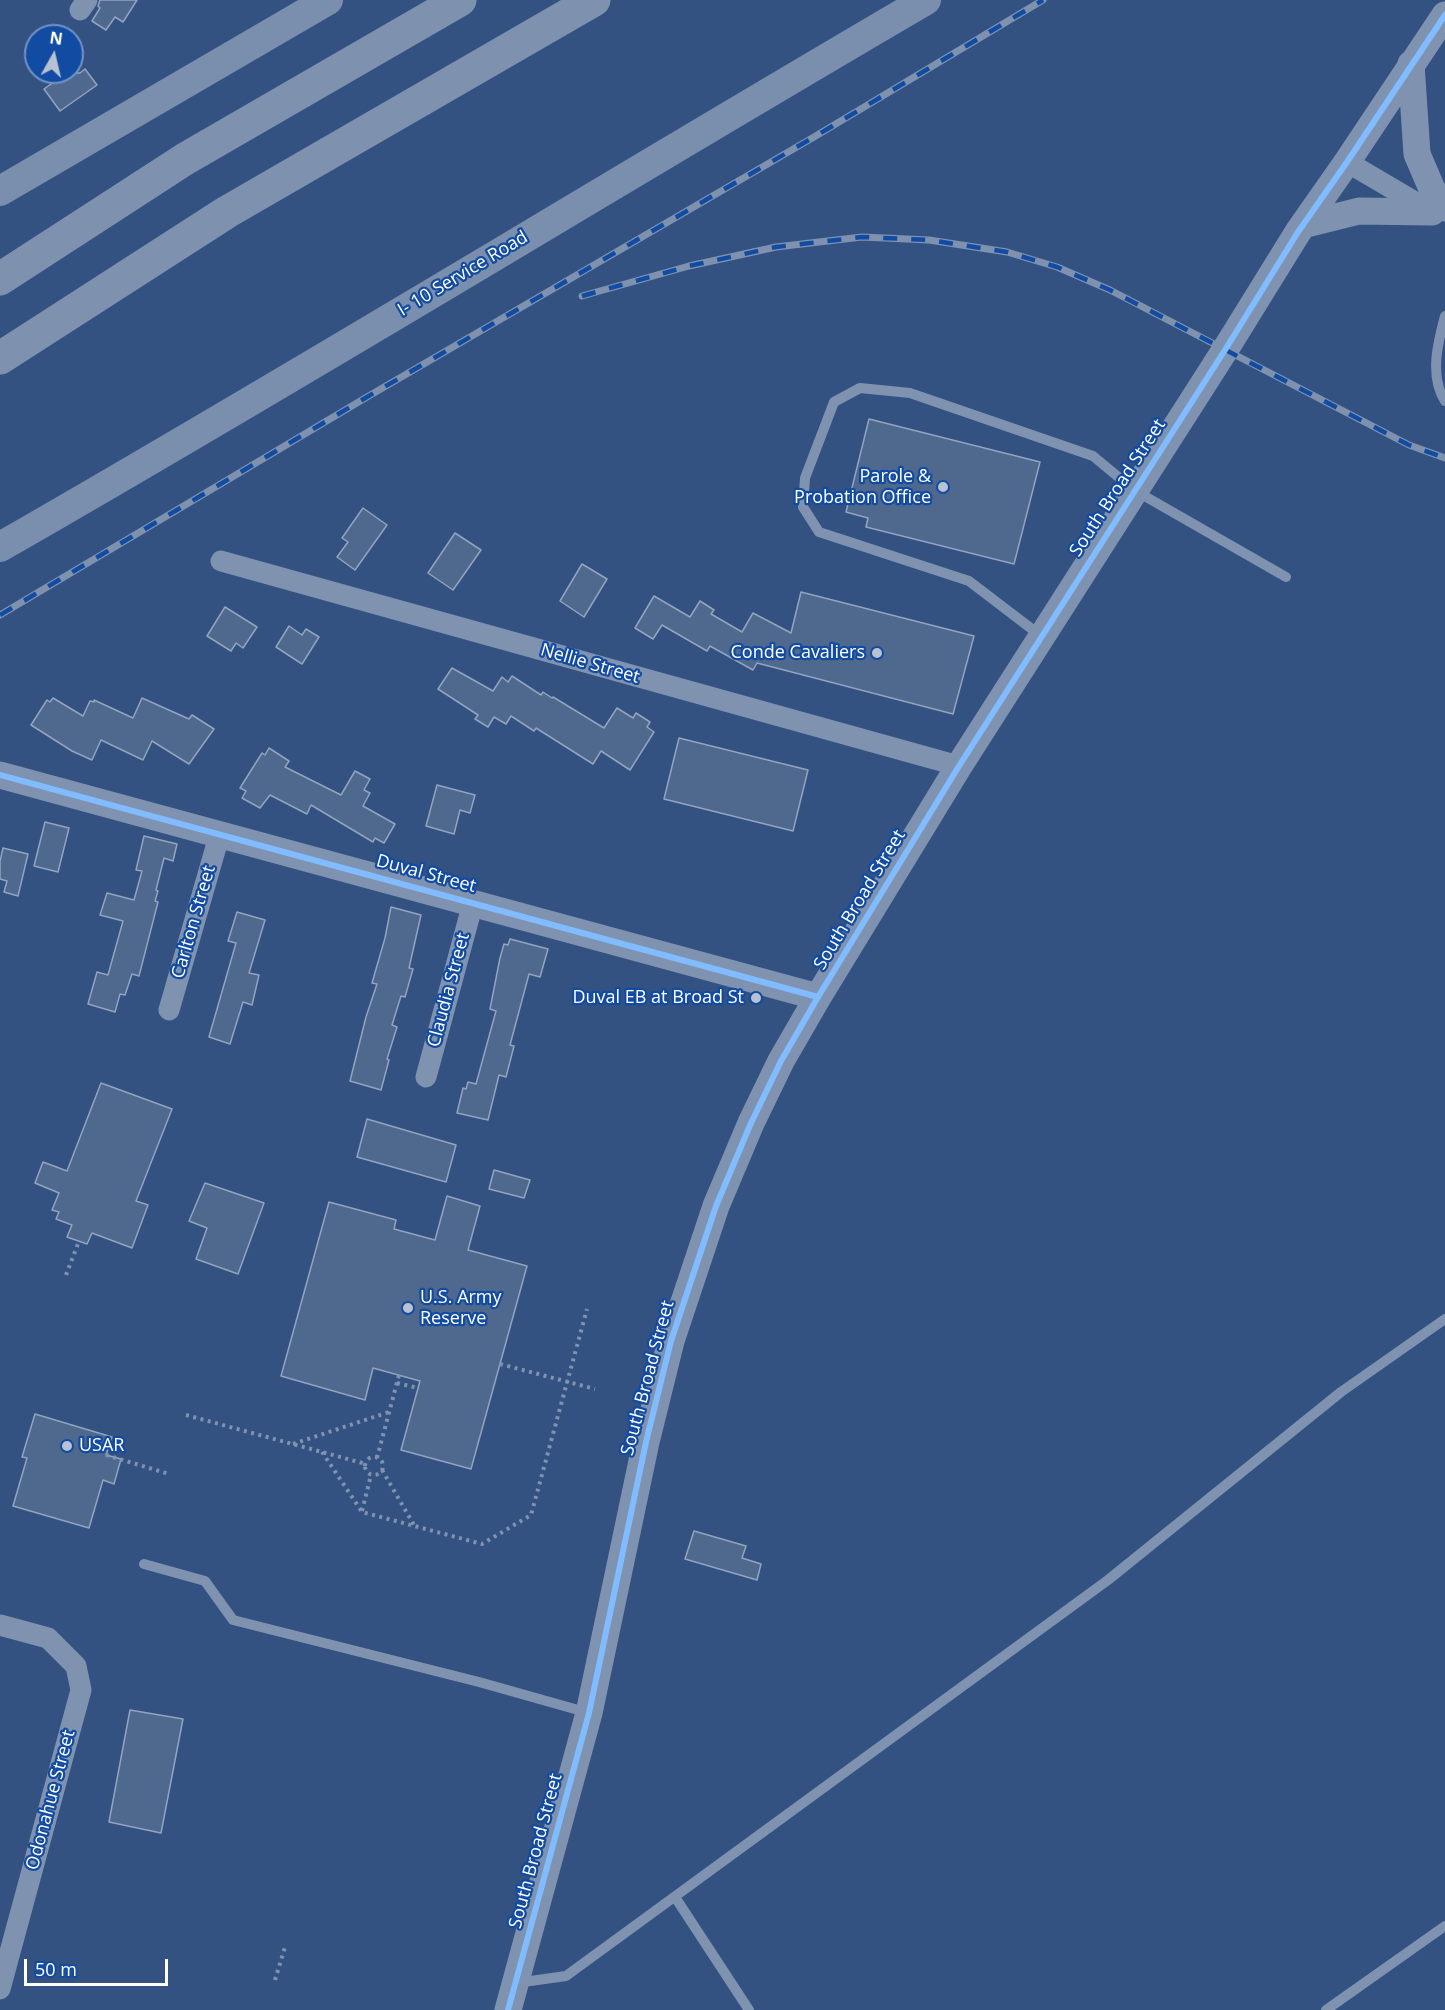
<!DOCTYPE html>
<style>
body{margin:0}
#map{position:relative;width:1445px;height:2010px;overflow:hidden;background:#335281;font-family:"Open Sans",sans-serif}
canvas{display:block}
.north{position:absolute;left:24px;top:24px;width:60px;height:60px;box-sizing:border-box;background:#124ba2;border:2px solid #7193c7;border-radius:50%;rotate:8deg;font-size:16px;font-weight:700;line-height:24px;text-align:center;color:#fff}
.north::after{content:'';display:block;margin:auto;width:21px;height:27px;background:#b8c2d3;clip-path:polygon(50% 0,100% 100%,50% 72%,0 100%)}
.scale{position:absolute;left:24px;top:1959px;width:144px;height:27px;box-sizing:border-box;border:3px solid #fff;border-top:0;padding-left:8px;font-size:18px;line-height:21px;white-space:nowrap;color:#fff;-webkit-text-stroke:4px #124ba2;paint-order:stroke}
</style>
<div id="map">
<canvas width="1445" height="2010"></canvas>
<div class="north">N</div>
<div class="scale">50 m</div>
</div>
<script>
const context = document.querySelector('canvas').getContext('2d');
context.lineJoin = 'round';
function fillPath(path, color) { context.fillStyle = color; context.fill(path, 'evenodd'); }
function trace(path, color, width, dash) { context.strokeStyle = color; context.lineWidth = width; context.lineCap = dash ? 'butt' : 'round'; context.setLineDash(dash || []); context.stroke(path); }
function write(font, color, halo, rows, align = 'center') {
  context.font = font + ' "Open Sans",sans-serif'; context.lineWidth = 4.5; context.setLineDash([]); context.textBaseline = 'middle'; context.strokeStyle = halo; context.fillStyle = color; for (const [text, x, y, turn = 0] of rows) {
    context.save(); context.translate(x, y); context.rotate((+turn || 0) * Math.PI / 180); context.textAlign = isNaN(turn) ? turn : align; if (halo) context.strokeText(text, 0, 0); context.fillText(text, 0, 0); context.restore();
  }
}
const building = new Path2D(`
 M100,0H137L123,22L115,17L106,30L92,21L100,8L98,6Z
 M85,69L97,85L60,111L44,89L58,79L53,72L80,73Z
 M869,419L1040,462L1014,564L866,527L868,518L846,512Z
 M363,508L387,525L355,570L337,557L348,542L342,538Z
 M455,533L481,550L453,590L428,573Z
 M582,564L607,579L584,617L560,601Z
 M801,592L974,636L953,714L757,663L753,670L710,646L707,651L662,625L653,639L635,628L654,596L690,617L700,601L714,610L711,614L742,632L753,613L791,633Z
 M225,607L257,627L243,648L236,643L231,651L207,636Z
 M289,626L302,635L306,629L319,637L302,664L276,647Z
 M452,668L493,691L502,677L508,682L512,676L541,695L543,692L552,698L553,697L604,728L617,708L633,718L636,713L650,722L647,727L654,732L630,770L601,751L593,764L536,728L534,731L511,716L506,724L494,717L488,727L475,719L478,715L438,689Z
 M53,698L83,716L90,701L94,702V700L133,718L142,698L189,719L192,715L214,729L189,764L152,741L143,760L101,740L92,760L72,751L31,725L47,700L50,702Z
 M679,738L808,770L793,831L664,799Z
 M269,748L289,761L285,767L341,795L355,771L370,779L364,790L370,793L363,806L395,824L384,843L375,838L373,842L311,805L307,814L270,795L260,808L242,798L246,791L240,788L262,753L265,755Z
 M437,785L475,795L470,813L460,810L454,834L426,826Z
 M45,822L69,828L58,872L34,866Z
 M144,836L177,844L173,861L164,858L156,890L158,891L155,901L158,902L139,976L132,974L125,995L120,994L115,1012L88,1004L97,972L108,975L123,921L100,915L107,893L134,900L142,871L136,870Z
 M3,848L28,854L18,896L4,892L7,881L0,879V861Z
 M391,907L421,915L409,968L413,969L405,997L401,996L392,1025L397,1027L387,1059L389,1060L381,1090L350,1081L366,1017L377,984L372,983L385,938Z
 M237,912L265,920L249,973L259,975L252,1005L243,1002L230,1044L209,1037L236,943L228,941Z
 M510,939L548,949L540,977L529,974L510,1045L514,1046L506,1077L499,1075L488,1120L457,1113L463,1088L466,1089L468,1082L476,1084L496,1011L490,1009L500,958L504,944L508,945Z
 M101,1083L172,1109L136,1201L148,1205L132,1248L92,1233L87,1244L67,1237L72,1225L56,1219L59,1212L52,1210L59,1193L35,1183L43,1162L67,1171Z
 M367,1119L456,1145L446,1182L357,1157Z
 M494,1170L530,1180L524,1198L489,1189Z
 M205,1183L264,1203L238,1274L196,1259L207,1228L189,1221Z
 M447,1196L480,1206L468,1250L527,1266L471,1469L401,1450L420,1381L373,1368L365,1400L281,1376L329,1202L396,1220L394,1229L435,1240Z
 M35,1414L112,1437L106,1455L121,1459L114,1484L103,1480L89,1528L13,1506L27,1458L22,1457Z
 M694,1531L746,1546L742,1558L761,1564L757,1580L685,1559Z
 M130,1710L183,1719L161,1833L109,1822Z`);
fillPath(building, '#4e688e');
trace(building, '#93a4bf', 1.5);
trace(new Path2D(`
 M66,1275L79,1241
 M500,1364L595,1389
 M397,1383L418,1388
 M186,1415L366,1464
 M293,1444L389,1412
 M322,1452L362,1512L482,1544L531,1515L587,1309
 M106,1455L169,1474
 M365 1466a9 9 0 1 1 18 0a9 9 0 1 1-18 0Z
 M377,1458L399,1375
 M382,1470L414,1525
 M362,1511L371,1475
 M275,1980L285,1947`), '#7f93b1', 4, [3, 4.5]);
trace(new Path2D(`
 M1445,316C1438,342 1429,376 1445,401
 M1041,636L969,581L819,532L803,507L805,478L834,402L860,388L910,393L1093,456L1134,490L1286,577
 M144,1564L205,1581L233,1620L479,1682L589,1713
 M675,1897L749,2010
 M516,1983L566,1976L1108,1580L1341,1392L1445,1319
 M1326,2010L1445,1926`), '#7f93b1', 10);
trace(new Path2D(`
 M80,10L87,0
 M1347,162L1432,212
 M221,561L959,766
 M169,1010L220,833
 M426,1077L473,903
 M0,1625L48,1638L76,1666L81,1690L0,1989`), '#7f93b1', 21);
trace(new Path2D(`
 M1411,64L1417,154L1432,189L1445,208
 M1303,225L1359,211L1432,212
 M0,775L818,997
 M508,2010L589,1713L646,1442L671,1341L716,1206L751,1123L781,1061L818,997L959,766L1225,350L1298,232L1347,162L1445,15`), '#7f93b1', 27);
trace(new Path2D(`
 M0,191L328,0
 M0,547C311,369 616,181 926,0`), '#7a8eae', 30);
trace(new Path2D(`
 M0,279L185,159L460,0
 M0,358L227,212L594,0`), '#7e92b0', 33);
const rail = new Path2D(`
 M582,296L689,266L776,247L862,237L929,240L1007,252L1057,267L1110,290L1409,445L1445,458
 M0,615L367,397L814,137L1043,0`);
trace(rail, '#7e92b0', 7);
trace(rail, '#124ba2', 4.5, [14]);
trace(new Path2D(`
 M0,775L818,997
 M508,2010L589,1713L646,1442L671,1341L716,1206L751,1123L781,1061L818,997L959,766L1225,350L1298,232L1347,162L1445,15`), '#80bcff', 6);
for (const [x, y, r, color] of [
 [943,487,6,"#b8c2d3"],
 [877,653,6,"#b8c2d3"],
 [756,998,6,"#b8c2d3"],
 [408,1308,6,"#b8c2d3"],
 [67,1446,6,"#b8c2d3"]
]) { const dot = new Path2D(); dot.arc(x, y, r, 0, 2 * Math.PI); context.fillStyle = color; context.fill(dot); trace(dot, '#124ba2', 2); }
write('18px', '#fff', '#124ba2', [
 ["I- 10 Service Road",463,274,-31],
 ["South Broad Street",1118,488,-57],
 ["Nellie Street",590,664,16],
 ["Duval Street",426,874,15],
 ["South Broad Street",860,900,-59],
 ["Carlton Street",194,922,-74],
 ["Claudia Street",449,990,-75],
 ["South Broad Street",648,1378,-75],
 ["Odonahue Street",51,1800,-75],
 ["South Broad Street",536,1851,-75]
]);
write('18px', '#fff', '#124ba2', [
 ["Parole &",931,477],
 ["Probation Office",931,498],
 ["Conde Cavaliers",865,653],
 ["Duval EB at Broad St",744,998],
 ["U.S. Army",420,1298,"left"],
 ["Reserve",420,1319,"left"],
 ["USAR",79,1446,"left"]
], 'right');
</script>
